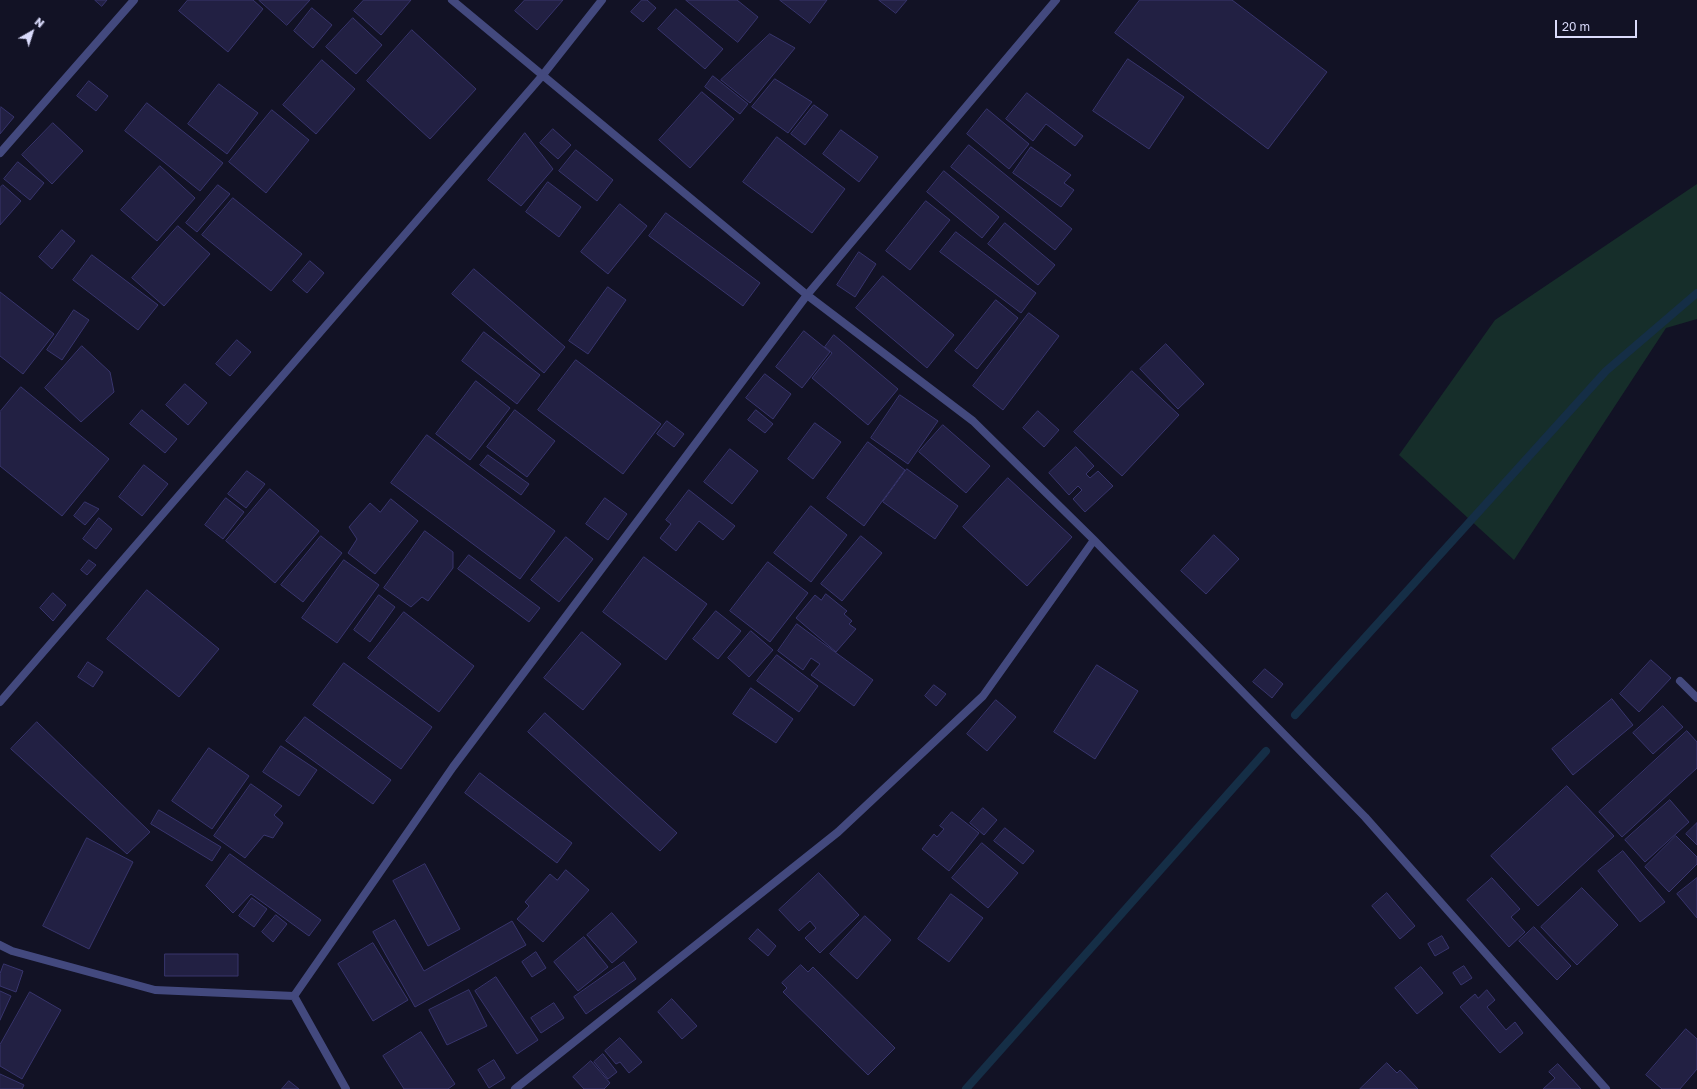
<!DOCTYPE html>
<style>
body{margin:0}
#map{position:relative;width:1697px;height:1089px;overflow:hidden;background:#121225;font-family:"Golos Text",sans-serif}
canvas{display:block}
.north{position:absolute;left:12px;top:12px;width:40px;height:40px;-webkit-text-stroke:3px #121225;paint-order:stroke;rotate:39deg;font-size:11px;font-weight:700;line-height:16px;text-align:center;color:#dadbfb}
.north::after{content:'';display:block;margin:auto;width:14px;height:18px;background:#dadbfb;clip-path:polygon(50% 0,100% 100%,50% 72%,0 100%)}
.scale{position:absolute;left:1555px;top:20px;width:82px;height:18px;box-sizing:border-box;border:2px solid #dadbfb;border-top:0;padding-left:5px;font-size:12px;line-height:14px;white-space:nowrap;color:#dadbfb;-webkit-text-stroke:3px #121225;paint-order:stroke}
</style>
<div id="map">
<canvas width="1697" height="1089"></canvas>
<div class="north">N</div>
<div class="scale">20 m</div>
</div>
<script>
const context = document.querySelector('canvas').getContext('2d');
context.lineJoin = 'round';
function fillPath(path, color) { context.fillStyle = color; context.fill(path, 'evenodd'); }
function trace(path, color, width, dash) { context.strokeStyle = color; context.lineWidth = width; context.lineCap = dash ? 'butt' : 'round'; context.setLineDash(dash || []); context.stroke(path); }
fillPath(new Path2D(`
 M1697,184V319L1666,328L1514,560L1399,455L1495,320Z`), '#162e2a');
trace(new Path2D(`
 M1295,715L1606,371L1697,293
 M966,1089L1266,751`), '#152e46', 8);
const building = new Path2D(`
 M95,0H107L102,6Z
 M188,0H253L263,9L228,52L179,11Z
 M259,0H310L287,25Z
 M364,0H411L381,35L354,11Z
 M525,0H563L537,30L515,11Z
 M642,0H647L656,8L643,22L631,12Z
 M686,0H737L758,17L738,42Z
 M780,0H827L810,23Z
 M879,0H907L896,13Z
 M1140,0H1232L1327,72L1268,149L1115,33Z
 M312,8L332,25L313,48L294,31Z
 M676,9L723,49L705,69L658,29Z
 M353,18L382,45L356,74L326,47Z
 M412,30L476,89L430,139L367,81Z
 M770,34L795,48L750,103L721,80Z
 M1128,59L1184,97L1149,149L1093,111Z
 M322,60L355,89L316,134L283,105Z
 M713,76L748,104L740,114L705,87Z
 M775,79L812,102L788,133L752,107Z
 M89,81L108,96L96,111L77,96Z
 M219,84L258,113L227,154L188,124Z
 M702,92L734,119L690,168L659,140Z
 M1027,93L1083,136L1075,146L1046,124L1033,141L1006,119Z
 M147,103L223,163L200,191L125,131Z
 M814,105L828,115L805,145L791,134Z
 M1,107L14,117L0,134V108Z
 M987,109L1029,144L1009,169L967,134Z
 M272,110L309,140L266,193L229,162Z
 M53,123L83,151L52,184L22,155Z
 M553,129L571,145L558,159L540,143Z
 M841,130L878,157L859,182L823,154Z
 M525,133L553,169L521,206L488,180Z
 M777,137L845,189L812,233L743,182Z
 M969,145L1072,229L1055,250L951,167Z
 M1031,147L1071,175L1064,183L1074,190L1061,207L1013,173Z
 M576,150L613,180L597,201L559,171Z
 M18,162L44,183L30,200L4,179Z
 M160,166L195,198L157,241L121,210Z
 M944,171L999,217L982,238L927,192Z
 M548,182L581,207L559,237L526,212Z
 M3,185L21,201L0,225V188Z
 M218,185L230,194L197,232L186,223Z
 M233,198L302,254L271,291L202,235Z
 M926,201L950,220L910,270L886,251Z
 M620,204L647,226L608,274L581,252Z
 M666,213L760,283L743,306L649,236Z
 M1005,223L1055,265L1038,285L988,244Z
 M178,226L210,254L164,306L132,278Z
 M62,230L75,241L52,269L39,257Z
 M956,232L1036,293L1021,313L940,252Z
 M859,252L876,264L855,297L837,285Z
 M92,255L158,305L138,330L73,280Z
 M310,261L324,273L307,293L293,281Z
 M474,269L565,347L544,373L452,294Z
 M883,276L954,335L927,368L856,308Z
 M608,287L626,300L588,354L569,341Z
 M0,292L54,334L23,374L0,356Z
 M996,300L1018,318L977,369L955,351Z
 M74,310L89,320L62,360L47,350Z
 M1029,313L1059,336L1003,410L973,386Z
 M804,331L830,352L802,388L776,367Z
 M484,332L540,375L517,404L462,361Z
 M834,335L898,389L868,425L812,378L832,353L825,347Z
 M237,340L251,352L230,376L216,364Z
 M1166,344L1204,384L1178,409L1140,369Z
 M82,346L110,372L114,392L81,422L45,388Z
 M576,360L661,424L623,474L538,410Z
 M1132,371L1179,415L1122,476L1074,432Z
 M765,374L791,394L773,419L746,398Z
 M476,381L510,408L470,460L436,434Z
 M185,384L207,403L188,425L166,405Z
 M21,387L109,459L62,516L0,466V412Z
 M900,395L938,421L908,464L871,438Z
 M142,410L177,439L165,453L130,424Z
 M515,410L555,441L527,477L487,447Z
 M756,410L773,424L765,433L748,420Z
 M1038,411L1059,430L1044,447L1023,428Z
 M667,421L684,434L674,447L657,434Z
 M815,423L841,442L813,479L788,459Z
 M943,425L990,466L966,493L919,452Z
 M427,435L555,531L520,579L391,483Z
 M868,442L905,470L864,526L827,498Z
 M1076,447L1094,466L1086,474L1090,478L1098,471L1113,486L1085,512L1073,499L1082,490L1078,486L1069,495L1049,473Z
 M730,449L758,471L732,504L704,482Z
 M488,455L529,484L521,495L480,465Z
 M144,465L168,484L142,516L119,497Z
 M907,469L958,506L935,539L883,502Z
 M247,471L265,484L246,508L228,494Z
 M1008,478L1072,537L1027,586L963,527Z
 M270,489L319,531L275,583L226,541Z
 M689,490L735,526L723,540L699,521L676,551L660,538L671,524L666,520Z
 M226,498L244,512L223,539L205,525Z
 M605,498L627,514L608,540L586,524Z
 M391,499L418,521L375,574L348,553L357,539L349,527L370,503L380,512Z
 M85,502L99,509L85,525L74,516Z
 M811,506L847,535L811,582L774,553Z
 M99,518L112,529L96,549L83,539Z
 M425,531L453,552V568L428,601L422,597L411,607L384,588Z
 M1214,535L1239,559L1206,594L1181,571Z
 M321,536L342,553L303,602L281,585Z
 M861,536L882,553L842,601L821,584Z
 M566,537L593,559L559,602L531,580Z
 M469,555L540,608L529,622L458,569Z
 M644,557L707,604L666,660L603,612Z
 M89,560L96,565L87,575L81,570Z
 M344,560L379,585L337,643L302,618Z
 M768,562L808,593L770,642L730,611Z
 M147,590L219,649L179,697L107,639Z
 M53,593L66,605L53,621L40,608Z
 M826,594L847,611L844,614L852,621L849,624L856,629L836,652L796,618L815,595L821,600Z
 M379,595L395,607L370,642L354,630Z
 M716,611L741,631L718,659L693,639Z
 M404,612L474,666L439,712L368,658Z
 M797,624L873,680L854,706L811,675L820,664L811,658L803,670L778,651Z
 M751,631L773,650L749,677L728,658Z
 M582,632L621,664L583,710L544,678Z
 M777,655L818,686L799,712L757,681Z
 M1651,660L1671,678L1639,712L1620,694Z
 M88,662L103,672L93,687L78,677Z
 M344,663L432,727L401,769L313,705Z
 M1097,665L1138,691L1095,759L1054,732Z
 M1265,669L1283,684L1272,698L1253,682Z
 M934,685L946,694L936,706L925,696Z
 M751,688L793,719L776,743L733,714Z
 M1612,699L1633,725L1573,775L1552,749Z
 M996,700L1016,717L987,751L967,734Z
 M1663,706L1683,727L1653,754L1633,733Z
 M545,713L677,833L660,851L528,732Z
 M305,717L391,780L373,804L286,741Z
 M37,722L150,832L127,854L11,749Z
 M1687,731L1697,742V768L1622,837L1599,812Z
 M281,746L317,770L299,796L263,772Z
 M209,748L249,776L212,829L172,801Z
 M480,773L572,843L557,863L465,793Z
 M251,784L282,806L274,815L283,823L273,838L264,835L245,858L214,836Z
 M1567,786L1614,836L1538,906L1491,856Z
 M1670,800L1689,822L1645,862L1625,840Z
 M983,808L997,820L984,835L970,823Z
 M159,810L221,847L212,861L151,824Z
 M952,812L979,833L949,871L922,849L934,834L937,837L944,829L940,826Z
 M1697,823V845L1686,834Z
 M1005,828L1034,851L1023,864L994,841Z
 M1676,836L1697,857V864L1669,892L1645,867Z
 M87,838L133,862L89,949L43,926Z
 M982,843L1018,873L988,908L952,878Z
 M1623,851L1665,902L1640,922L1598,871Z
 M230,854L321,920L309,936L251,894L233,913L206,886Z
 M425,864L460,929L428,946L393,881Z
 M566,870L589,890L543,942L517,919L529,906L525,902L550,874L557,880Z
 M819,873L859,915L820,953L805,938L816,928L810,921L799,931L779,910Z
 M1492,878L1520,909L1511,917L1525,932L1509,947L1467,900Z
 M1697,878V918L1677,894Z
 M1582,888L1618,925L1577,965L1541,927Z
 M1387,893L1415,926L1400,939L1372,906Z
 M951,894L983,918L949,962L918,939Z
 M252,898L267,909L254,927L239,916Z
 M612,913L637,942L612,963L587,935Z
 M276,915L287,924L273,942L262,932Z
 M865,916L891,940L857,979L830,954Z
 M395,920L424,971L512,921L526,945L415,1007L373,932Z
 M1534,927L1571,966L1557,980L1519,941Z
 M758,929L776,946L768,956L749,939Z
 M1442,936L1449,948L1435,956L1428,944Z
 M584,937L608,967L578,991L554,962Z
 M373,943L408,1000L373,1021L338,964Z
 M536,952L546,968L532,977L522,962Z
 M165,954H238V976H165Z
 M624,962L636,979L586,1014L574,997Z
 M4,964L23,971L16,992L0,986V974Z
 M801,965L808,972L813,967L895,1048L868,1075L783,992L787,988L782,983Z
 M1464,966L1472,978L1461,985L1453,973Z
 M1421,967L1443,993L1417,1014L1395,988Z
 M496,977L538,1040L517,1054L475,991Z
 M469,990L487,1026L447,1045L429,1010Z
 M1487,990L1495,1000L1487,1007L1506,1030L1515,1022L1523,1033L1500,1053L1460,1007L1475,994L1478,998Z
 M0,991L11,996L0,1020Z
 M30,992L61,1010L22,1079L0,1066V1045Z
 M672,999L697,1026L682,1039L658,1012Z
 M554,1003L564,1018L541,1033L531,1018Z
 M1686,1029L1697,1039V1069L1680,1089H1662L1646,1075Z
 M421,1032L455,1084L448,1089H404L383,1056Z
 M620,1038L642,1062L629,1073L620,1062L616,1064L605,1051Z
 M603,1054L617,1072L608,1079L594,1062Z
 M494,1060L505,1078L489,1088L478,1070Z
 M591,1061L610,1083L604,1089H584L573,1077Z
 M1387,1063L1397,1073L1400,1070L1418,1089H1360Z
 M1558,1064L1581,1089H1543L1555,1078L1549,1072Z
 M0,1074L24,1085L22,1089H0Z
 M289,1081L299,1089H282Z`);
fillPath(building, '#222043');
trace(building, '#38356d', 1);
trace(new Path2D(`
 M452,0L807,295L973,421L1094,540L1365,817L1606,1089
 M0,153L134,0
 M1680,681L1697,698
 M0,702L542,76L602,0
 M0,945L12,951L155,990L294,996L453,767L807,295L1056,0
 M294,996L346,1089
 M515,1089L838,832L983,696L1094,540`), '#43497e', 8);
</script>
